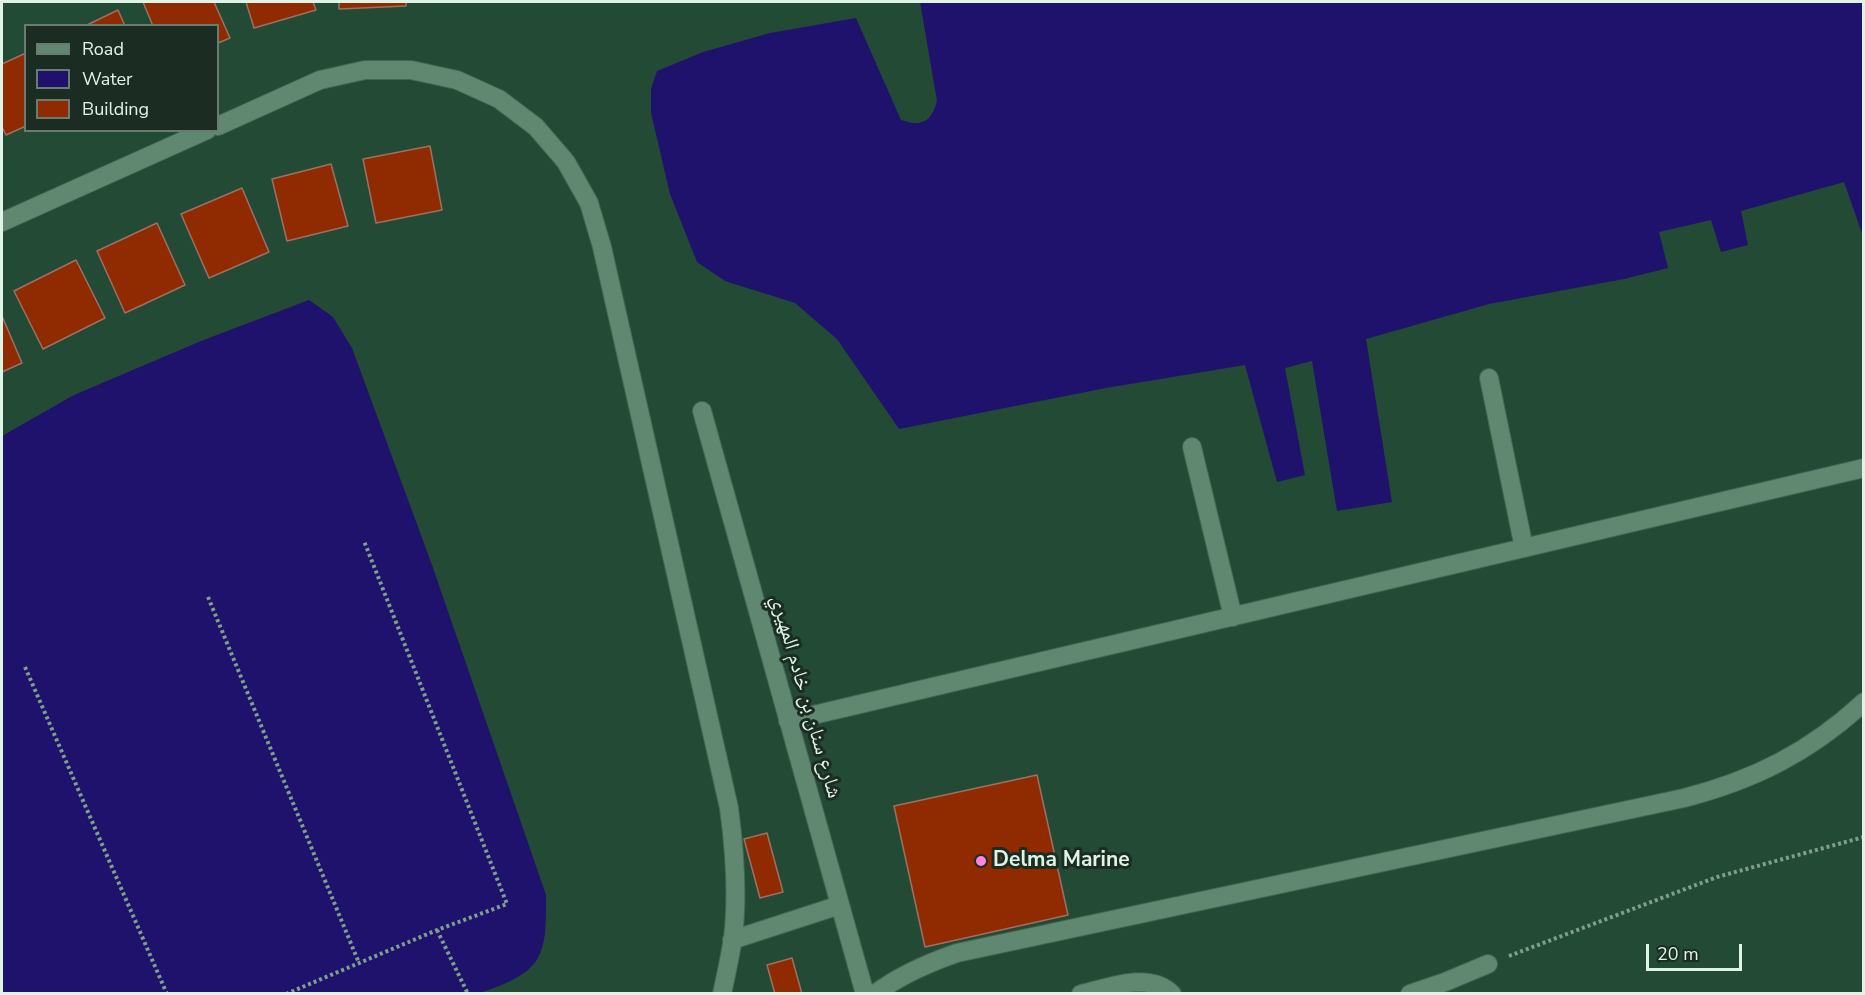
<!DOCTYPE html>
<meta charset="utf-8">
<style>
body{margin:0}
#map{position:relative;width:1865px;height:995px;overflow:hidden;background:#234a35;font-family:"Nunito Sans",sans-serif}
canvas{display:block}
.frame{position:absolute;inset:0;border:3px solid #def4e6;pointer-events:none}
.legend{position:absolute;left:24px;top:24px;width:195px;height:108px;box-sizing:border-box;background:#1b2c22;border:2px solid #697c70;margin:0;padding:8px 10px;list-style:none;font-size:18px;color:#def4e6}
.legend li{display:flex;align-items:center;gap:12px;height:30px}
.legend b{width:30px;border:2px solid #697c70}
.scale{position:absolute;left:1646px;top:944px;width:96px;height:27px;box-sizing:border-box;border:3px solid #def4e6;border-top:0;padding-left:8px;font-size:18px;line-height:21px;white-space:nowrap;color:#def4e6;-webkit-text-stroke:4px #1b2c22;paint-order:stroke}
</style>
<div id="map">
<canvas width="1865" height="995"></canvas>
<div class="frame"></div>
<ul class="legend">
<li><b style="height:8px;background:#608871"></b>Road</li>
<li><b style="height:16px;background:#1f126c"></b>Water</li>
<li><b style="height:16px;background:#902a00"></b>Building</li>
</ul>
<div class="scale">20 m</div>
</div>
<script>
const context = document.querySelector('canvas').getContext('2d');
context.lineJoin = 'round';
function fillPath(path, color) { context.fillStyle = color; context.fill(path, 'evenodd'); }
function trace(path, color, width, dash) { context.strokeStyle = color; context.lineWidth = width; context.lineCap = dash ? 'butt' : 'round'; context.setLineDash(dash || []); context.stroke(path); }
function write(font, color, halo, rows, align = 'center') {
  context.font = font + ' "Nunito Sans","Noto Naskh Arabic",sans-serif'; context.lineWidth = 6; context.setLineDash([]); context.textBaseline = 'middle'; context.strokeStyle = halo; context.fillStyle = color; for (const [text, x, y, turn = 0] of rows) {
    context.save(); context.translate(x, y); context.rotate((+turn || 0) * Math.PI / 180); context.textAlign = isNaN(turn) ? turn : align; if (halo) context.strokeText(text, 0, 0); context.fillText(text, 0, 0); context.restore();
  }
}
fillPath(new Path2D(`
 M920,2H1863V236L1844,182L1741,211L1748,245L1721,252L1711,220L1659,232L1668,268L1624,279L1489,304L1366,339L1392,502L1337,511L1312,361L1285,368L1305,475L1277,482L1245,365L1106,388L899,429L837,339L795,303L725,281L697,262L670,194L651,113V89L657,71L703,52L770,33L856,18L901,120C921,127 931,123 937,101Z
 M309,300L333,317L352,348L432,565L546,895C547,959 542,972 480,993H2V436L74,395L201,341Z`), '#1f126c');
const building = new Path2D(`
 M143,2H214L230,38L218,43V26H153Z
 M246,2H313L316,10L254,28Z
 M339,2H406V6L339,9Z
 M118,10L125,26H85Z
 M26,53V126L6,135L2,127V64Z
 M430,146L442,210L376,223L363,159Z
 M331,164L348,226L287,241L272,179Z
 M242,188L269,252L209,278L181,214Z
 M157,223L185,285L125,313L97,251Z
 M76,260L105,318L43,349L14,291Z
 M2,316L22,363L2,372Z
 M1037,775L1068,915L925,947L894,806Z
 M767,833L783,892L760,898L744,839Z
 M792,958L802,994H775L767,965Z`);
fillPath(building, '#902a00');
trace(building, '#9b7164', 1.5);
const minor = new Path2D(`
 M218,126L320,80L365,70H411L457,80L499,99L536,127L566,162L589,203L602,247L729,808C735,852 738,895 733,938C730,957 726,975 722,994
 M2,222L207,130
 M1489,378L1524,548
 M702,411L865,994
 M1192,447L1233,617
 M788,721L1864,468
 M732,940L840,905
 M875,994C900,975 928,963 957,953L1684,798C1754,780 1810,752 1864,702
 M1081,994C1109,988 1149,971 1172,994
 M1410,994L1445,982L1488,964`);
trace(minor, '#426655', 20);
trace(new Path2D(`
 M208,597L359,963
 M25,667L167,994
 M437,930L468,994
 M1509,956L1717,877L1864,837
 M286,994L437,930L507,904L364,541`), '#7f9e8c', 4, [3, 3]);
trace(minor, '#608871', 18);
for (const [x, y, r, color] of [
 [981,861,6,"#ff85df"]
]) { const dot = new Path2D(); dot.arc(x, y, r, 0, 2 * Math.PI); context.fillStyle = color; context.fill(dot); trace(dot, '#1b2c22', 2); }
write('21px', '#def4e6', '#1b2c22', [
 ["شارع سنان بن خادم المهيري",805,697,74]
]);
write('bold 21px', '#def4e6', '#1b2c22', [
 ["Delma Marine",993,861]
], 'left');
</script>
